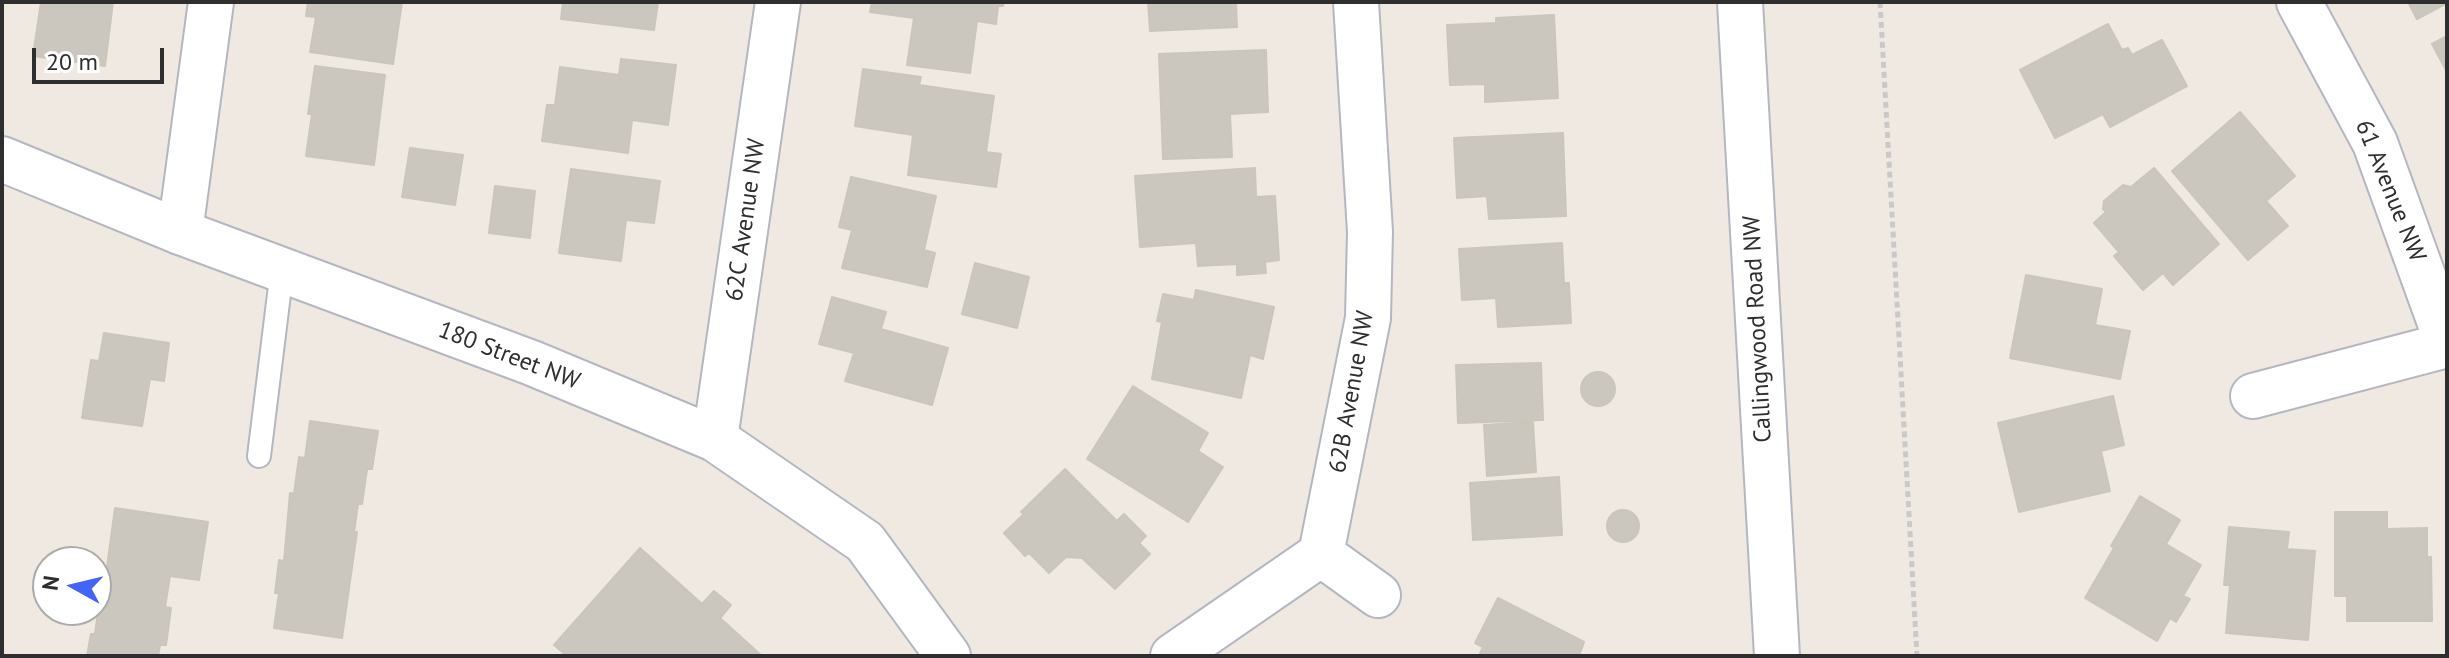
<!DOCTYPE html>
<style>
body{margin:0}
#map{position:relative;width:2449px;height:658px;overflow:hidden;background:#efe9e1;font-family:"PT Sans",sans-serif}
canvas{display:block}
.frame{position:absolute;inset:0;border:4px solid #2e2e2e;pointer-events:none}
.north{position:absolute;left:32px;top:546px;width:80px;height:80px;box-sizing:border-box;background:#fff;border:2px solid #ababab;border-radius:50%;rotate:278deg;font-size:22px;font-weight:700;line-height:32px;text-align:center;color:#2e2e2e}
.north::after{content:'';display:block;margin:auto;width:28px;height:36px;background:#4264fb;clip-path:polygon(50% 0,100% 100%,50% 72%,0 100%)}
.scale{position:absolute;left:32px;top:48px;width:132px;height:36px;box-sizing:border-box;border:4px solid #2e2e2e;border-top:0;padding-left:10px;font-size:24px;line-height:28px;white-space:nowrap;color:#2e2e2e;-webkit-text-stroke:6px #fff;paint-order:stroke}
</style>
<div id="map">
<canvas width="2449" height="658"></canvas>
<div class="frame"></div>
<div class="north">N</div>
<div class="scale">20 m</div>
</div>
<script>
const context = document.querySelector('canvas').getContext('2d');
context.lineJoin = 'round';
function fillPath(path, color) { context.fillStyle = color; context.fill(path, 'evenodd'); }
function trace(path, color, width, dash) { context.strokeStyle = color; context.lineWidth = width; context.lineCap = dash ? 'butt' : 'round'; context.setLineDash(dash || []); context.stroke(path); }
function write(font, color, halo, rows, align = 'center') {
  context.font = font + ' "PT Sans",sans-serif'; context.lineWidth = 8; context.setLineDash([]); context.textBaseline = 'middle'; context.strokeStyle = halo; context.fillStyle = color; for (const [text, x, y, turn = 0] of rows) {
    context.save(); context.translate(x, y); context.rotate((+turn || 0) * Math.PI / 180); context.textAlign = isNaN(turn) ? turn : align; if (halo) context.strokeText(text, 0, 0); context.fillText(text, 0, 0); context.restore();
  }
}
const building = new Path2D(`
 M41,2H113L105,66L33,56Z
 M308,2H402L393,64L310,52L316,17L306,16Z
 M563,2H658L654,30L561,19Z
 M872,2H1004L1003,6H998L996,24L977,21L970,73L907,65L914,18L870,12Z
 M1148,2H1236L1237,27L1150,31Z
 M2408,2H2447V3L2417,19Z
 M1554,15L1558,98L1485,102V84L1450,85L1447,25L1496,23V18Z
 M2108,24L2122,50L2128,48L2132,55L2162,40L2187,86L2110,127L2103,114L2055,138L2020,70Z
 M2447,36V72L2432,44Z
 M1266,50L1268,112L1230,114L1232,157L1163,159L1159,54Z
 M621,59L676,65L668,125L632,120L628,153L542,141L547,105H555L560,67L619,75Z
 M315,66L385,75L374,165L306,156L312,114H308Z
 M863,69L921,77L919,85L994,96L986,152L1001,154L996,187L908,175L913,135L855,126Z
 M2240,112L2295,176L2266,201L2288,226L2248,260L2172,171Z
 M1563,133L1566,216L1489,219L1487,196L1457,198L1454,138Z
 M410,148L463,155L455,205L402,197Z
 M1255,168L1256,197L1275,196L1279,260L1265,262L1266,273L1237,275V264L1198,266L1196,243L1140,247L1135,176Z
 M2154,168L2219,244L2173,285L2163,273L2143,290L2114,256L2119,252L2094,223L2106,212L2103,209L2104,201L2123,185L2131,187Z
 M571,169L660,181L654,223L626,220L621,261L559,253Z
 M851,177L936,196L924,250L935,253L927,287L842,268L852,230L839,227Z
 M495,186L535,191L530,238L489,233Z
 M1562,243L1564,283H1569L1571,323L1498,327L1496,298L1462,300L1459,249Z
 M975,263L1029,277L1017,328L962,314Z
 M2026,275L2102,289L2095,325L2130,331L2120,379L2010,358Z
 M1196,290L1274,307L1263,359L1250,355L1241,398L1152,379L1162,322L1157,321L1163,294L1194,300Z
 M832,297L886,312L881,329L948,348L932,405L845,381L854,353L819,344Z
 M104,333L169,343L164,381L150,379L142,426L82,418L91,360L99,361Z
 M1541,363L1543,420L1458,423L1456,365Z
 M1581 389a17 17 0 1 1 34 0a17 17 0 1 1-34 0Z
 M1133,386L1208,433L1198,451L1223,467L1188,522L1087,459Z
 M2113,396L2124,445L2101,451L2110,491L2019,512L1998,423Z
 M310,421L378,431L372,469H367L362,504H358L354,532H357L342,638L274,628L279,593H275L279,560L284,561L290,493L294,494L299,457L305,458Z
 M1533,422L1536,472L1487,476L1484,425Z
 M1065,469L1117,521L1124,514L1146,536L1139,543L1150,554L1115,589L1082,558L1066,557L1049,573L1029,553L1025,556L1004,533L1024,514L1021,512Z
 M1559,477L1562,535L1473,540L1470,483Z
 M2140,496L2180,520L2166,544L2201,565L2183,596L2190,599L2176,622L2170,618L2157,641L2085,598L2114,548L2111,546Z
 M115,508L208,522L199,580L170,576L165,607L171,608L166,645H160L158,656H87L91,634H95L100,598L96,597L100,566L107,567Z
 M1607 526a16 16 0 1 1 32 0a16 16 0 1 1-32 0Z
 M2335,512H2387V529L2427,528V557H2431L2432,621H2347V596H2335Z
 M2229,527L2289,532L2287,549L2315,551L2308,640L2226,633L2230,585H2224Z
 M640,548L702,604L714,591L731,605L720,618L762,656H567L554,645Z
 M1498,598L1584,642L1579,656H1479L1483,647L1475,643Z`);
fillPath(building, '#cbc7bf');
trace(building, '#cbc5ba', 2);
const lane = new Path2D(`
 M259,456L282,270`);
const street = new Path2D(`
 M2299,2L2375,143L2447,342
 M180,232L211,2
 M2253,396L2447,345
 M715,439L778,2
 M1321,554L1378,595
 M1173,656L1321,554L1368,318L1370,232L1356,2`);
const secondary = new Path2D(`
 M1740,2L1777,656
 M2,159L180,232L532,363L715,439L865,542L948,656`);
trace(lane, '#b4b7c1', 26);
trace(street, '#b4b7c1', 48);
trace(secondary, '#b4b7c1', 48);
trace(new Path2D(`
 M1880,2L1917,656`), '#c9c9c9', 5, [6, 4]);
trace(lane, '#fff', 22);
trace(street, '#fff', 44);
trace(secondary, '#fff', 44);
write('24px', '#2e2e2e', '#fff', [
 ["61 Avenue NW",2390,191,68],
 ["62C Avenue NW",746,220,-82],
 ["Callingwood Road NW",1758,329,-93],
 ["180 Street NW",509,356,21],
 ["62B Avenue NW",1352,392,-80]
]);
</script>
